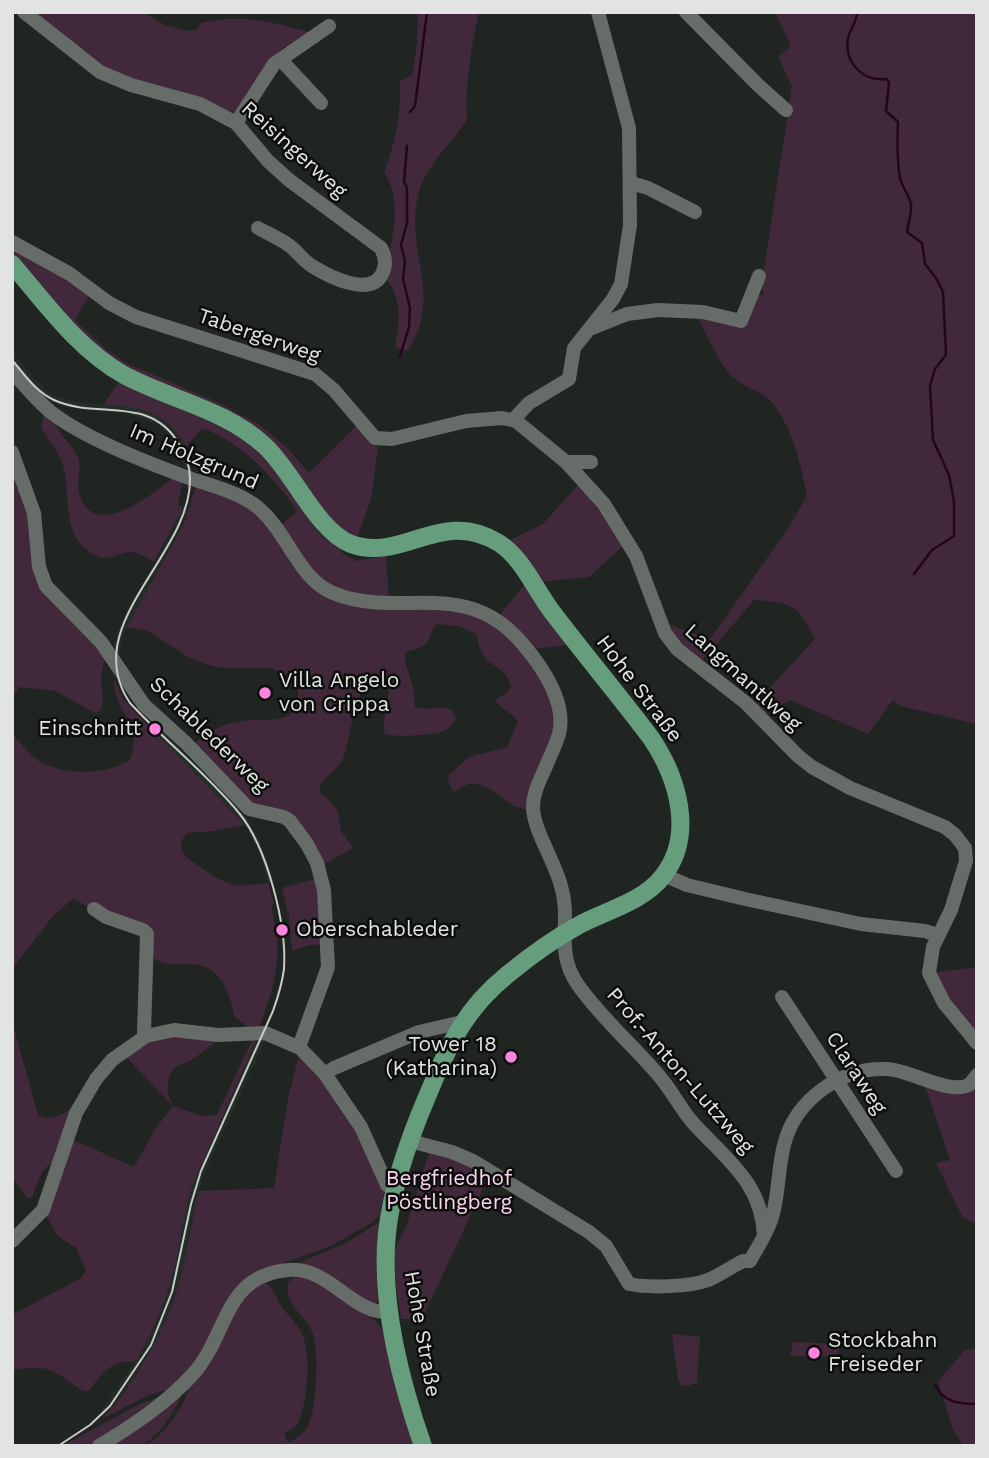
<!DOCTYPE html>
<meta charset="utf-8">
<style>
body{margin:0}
#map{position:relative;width:989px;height:1458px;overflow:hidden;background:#202522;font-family:"Work Sans",sans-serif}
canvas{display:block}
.frame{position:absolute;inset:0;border:14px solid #e1e4e2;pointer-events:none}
</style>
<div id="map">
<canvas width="989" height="1458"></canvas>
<div class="frame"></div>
</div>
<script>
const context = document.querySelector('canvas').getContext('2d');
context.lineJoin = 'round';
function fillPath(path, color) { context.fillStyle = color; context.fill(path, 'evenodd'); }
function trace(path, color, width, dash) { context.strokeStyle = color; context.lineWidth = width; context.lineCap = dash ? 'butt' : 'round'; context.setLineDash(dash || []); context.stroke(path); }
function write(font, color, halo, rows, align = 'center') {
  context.font = font + ' "Work Sans",sans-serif'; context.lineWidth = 5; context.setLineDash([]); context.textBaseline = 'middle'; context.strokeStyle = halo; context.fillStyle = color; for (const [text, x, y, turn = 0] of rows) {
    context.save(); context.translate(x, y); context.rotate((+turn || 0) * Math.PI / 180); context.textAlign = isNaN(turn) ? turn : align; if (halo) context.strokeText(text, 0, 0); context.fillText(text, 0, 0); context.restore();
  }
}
fillPath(new Path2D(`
 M12,352L32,376L52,395L78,402L135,407L158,416L177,433L184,443L194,476L187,474L178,447L170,435L159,425L130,414L74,408L51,402L32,387L12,363Z
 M182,507L190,509L123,635L119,665L112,653L120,626L174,528Z
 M160,729L230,798L249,821L261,844L274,882L268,883L260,854L245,825L155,733Z
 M258,1036H267L203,1177L192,1217L182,1271L164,1326L145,1362L104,1418L100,1413L144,1348L160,1316L168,1291L187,1203L193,1184Z`), '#232e27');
fillPath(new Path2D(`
 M42,12H142L167,26L188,31L196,30L201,23C242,13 273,22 312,33L289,49L285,46L275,56L234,116L109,74L40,19L39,15Z
 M418,12H479C471,49 465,83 467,120C451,144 427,164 419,192C403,252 445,291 408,351L395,348C399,324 403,297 385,278C390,243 405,204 384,172C396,141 401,114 400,81L412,75L417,44Z
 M775,12H977V724L901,706L893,700L868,734L790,700L764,715L754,705L815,639C797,604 794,603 754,600L702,661L671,639L664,623L710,639L787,530L807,496C801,465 792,425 770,400C760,390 742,388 729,373C716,357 707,335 697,316L720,319L746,326L757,294L763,295L764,293L761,288L792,86L778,57L791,46Z
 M12,246L91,292L75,320L107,350L126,363L217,402L260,425L288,449L309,473L356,426L378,448L371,499L357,538L334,525L291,465L97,350L12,256Z
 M119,382C171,409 231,420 272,465C289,484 300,507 315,528L323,537L341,549L342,553L356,561L386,556L389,599H376L319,582L280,526L297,511C274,477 241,442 202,428L186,447C169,413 138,405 103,405Z
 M44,414L55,419C57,435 71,442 77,455C83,466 76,481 79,492C92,544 153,494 175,476L183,479L178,505L182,507L181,512L154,562C147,558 138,552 129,552C117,553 110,563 93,554C61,537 71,495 63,465C59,451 47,440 41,427Z
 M12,461L32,513L37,569L107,657C94,678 108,694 100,711L95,713L55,691L20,687L12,696Z
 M197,483L257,510L320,588L429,605L486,616L539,669L558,723L530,811L514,806L488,788L478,784L470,783L453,792L448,780L449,775L469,757L507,747L518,722C512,712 501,710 495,700L507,693L511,687C507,668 495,670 484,656C480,650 478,641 476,634L459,626L437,624C430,630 431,641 423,646C418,650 411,649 405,653V661L413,687L415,707C429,712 437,704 452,710L456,718C453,724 450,728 444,731C432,735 396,738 385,734C381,717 391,702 388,686L372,680C354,689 351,736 344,756C340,770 322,776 319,791L333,804L338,812L341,831L353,848L322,866L307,837L256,808L193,745C206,734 219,725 237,722C270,715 302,732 298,682L293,676L268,668H222L205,664L190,658L146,630L127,627L185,521Z
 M579,484L603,509L624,545L589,577L539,582L508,541L543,524Z
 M524,585L567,645L532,649L499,616Z
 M114,679L122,697L130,707L245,825L214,831L187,833L181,841V848L186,857L213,876L234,886L268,883L274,904L271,906C283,953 277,985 258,1029H250L234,1016C229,989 219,962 186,964C172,965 161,965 149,955L151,927L105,919L74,898L54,915L15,965L12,972V734C22,744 31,758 44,764C71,775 105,775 130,760C144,723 113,712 114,679Z
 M319,878L326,944L309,945L292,951L289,917L282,888Z
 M977,967V1034L948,1006L934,973Z
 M12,1021L38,1115C53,1123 64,1113 77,1104L56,1161C39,1168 39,1182 32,1197L27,1198L12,1177Z
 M168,1034L223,1038C211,1044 201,1054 190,1061C186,1063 182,1063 179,1065C164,1074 166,1093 173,1106L202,1116L217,1115L254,1036H258L193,1184C184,1209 182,1234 176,1260C168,1297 155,1330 135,1362C112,1359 101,1374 89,1391H83C51,1370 53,1364 12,1370V1315L81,1278L86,1271L76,1248L58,1236L44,1212L69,1138L134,1167L156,1128L173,1106L124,1055L136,1045Z
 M300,1051L353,1118L384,1186V1194L379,1215L373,1222L331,1246L255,1273L200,1357L170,1389L149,1395L104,1418C140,1375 169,1326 182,1271C188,1244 192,1218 199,1191L274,1188L288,1098Z
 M924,1083L977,1084V1225L962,1216L936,1163L950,1160Z
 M429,1152L468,1164L488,1178L422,1319H401L395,1280L394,1251L407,1224Z
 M379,1222L377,1257L380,1302L372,1303L299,1265V1263L348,1242Z
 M298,1273C328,1288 364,1303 384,1332L415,1446H146C166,1432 184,1408 190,1385L239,1300L262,1282C275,1286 275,1297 282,1307C289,1317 300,1326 304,1339C311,1361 307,1405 297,1426L284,1433L288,1443C297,1438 304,1434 308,1426C317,1407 319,1354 313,1334C307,1316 283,1304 288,1283Z
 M672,1334L700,1337L697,1382L688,1386L681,1385L678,1379Z
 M793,1342L840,1344L838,1357L790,1356Z
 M977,1349V1446H964L953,1430L938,1381L965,1350Z
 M182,1394C175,1411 157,1441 138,1446C128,1448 114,1446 103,1446Z
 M163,1396L88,1446H62L142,1403Z`), '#42283b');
trace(new Path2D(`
 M857,12C857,22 850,29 848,38C844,63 863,82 887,79L889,83L886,111L898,122C897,140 897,160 900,178C902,187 909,195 911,204C912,214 908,223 907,232L922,243L925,264L936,278L943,292L946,355L935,369L930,386L933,440L949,475L954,501V536L932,550L914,574
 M410,112L415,106L427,12
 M400,356L409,327L410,308L403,279L405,261L401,245L407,223V188L404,181L407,146
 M935,1385C943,1402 959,1404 977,1404`), '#25051e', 2.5);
trace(new Path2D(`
 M24,12L100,72L131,85L200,104L236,123L268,161L289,180L381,248C385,256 387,265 382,274C370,298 328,276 312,266C302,260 297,250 287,244C278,238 267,233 258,228
 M686,12L758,85L786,110
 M281,60L321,103
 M236,123L274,64L329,26
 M631,183L648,188L695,212
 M12,242L70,274L109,303L136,317L315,374L334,390L375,438L392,439L466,421L502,418L516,421L566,462L604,504L636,556L665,633L677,649L746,703L798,756L812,767L850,788L945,827L955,835L965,848L966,861L951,910L933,947L929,973L944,1003L977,1043
 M592,328L627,314L658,310L703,312L741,321L759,276
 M12,371C25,386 37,401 52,413C86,439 146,462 186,477C209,485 232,490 252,503C288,528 296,578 333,593C399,620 464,576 521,642C541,665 567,702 559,734C556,744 551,754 547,764C541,778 533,792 533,807C533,829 555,862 561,886C572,921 554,951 578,985C602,1019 634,1046 660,1077C673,1092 681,1110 694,1124C727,1160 762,1183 764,1236
 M513,420L529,403L569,379L574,348L613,299L621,284L630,225L629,128L598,12
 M12,452L34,513L39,567L46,586L101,642L144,705L186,743L249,809L284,817L290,821L307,844L317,863L324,890L328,967L299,1047
 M566,462H591
 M664,875L687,885L745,899L861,924L925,931L937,935
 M94,909L106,917L143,930L147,934L144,1033L146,1036
 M782,997L896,1171
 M325,1074L334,1068L419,1032L462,1022
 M410,1141L452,1152L473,1161L589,1232L606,1246L629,1284C648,1288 690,1287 708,1280C720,1275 731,1267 743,1261H750C758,1246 769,1231 773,1214C779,1191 778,1168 784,1145C795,1100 841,1067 887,1069C911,1070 948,1095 969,1085L977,1075
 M12,1241L43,1210L76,1113L96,1079L112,1060L146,1036L174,1030L218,1035L265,1033L300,1048L325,1074L361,1127L387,1185L395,1190
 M99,1446C132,1426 167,1403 193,1374C229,1334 223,1275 289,1270C329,1266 354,1316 390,1312`), '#666c68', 14);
trace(new Path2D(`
 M12,264C46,304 78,349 124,375C171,400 225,409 265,446C294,473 317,531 351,544C403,563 442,507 499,543C522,558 534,587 550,609C583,653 619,695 651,738C678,778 695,835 663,876C644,901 608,910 581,924C555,938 530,956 507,975C466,1008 449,1044 429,1092C410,1136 392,1185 387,1233C380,1301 401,1383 423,1446`), '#659d7d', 18);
trace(new Path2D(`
 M12,360C25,375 36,392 54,400C97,420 150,394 179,444C186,455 190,466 190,479C191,556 77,625 130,703C164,740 208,775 239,813C267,847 287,925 284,969C282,984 278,997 273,1011L201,1171L191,1204L172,1292L151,1345L110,1406L90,1425L58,1446`), '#c7cac8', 2);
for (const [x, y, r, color] of [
 [265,693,7,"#fe85df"],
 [155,729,7,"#fe85df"],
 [282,930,7,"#fe85df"],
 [511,1057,7,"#fe85df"],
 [814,1353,7,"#fe85df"]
]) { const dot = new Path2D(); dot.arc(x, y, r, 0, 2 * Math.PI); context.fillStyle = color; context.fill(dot); trace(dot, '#0c0e0c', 2.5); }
write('21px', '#e1e4e2', '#0c0e0c', [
 ["Reisingerweg",294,150,42],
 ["Tabergerweg",259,336,19],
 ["Im Holzgrund",194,457,23],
 ["Langmantlweg",743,678,42],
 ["Hohe Straße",639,689,53],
 ["Schablederweg",209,735,44],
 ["Prof.-Anton-Lutzweg",680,1071,49],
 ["Claraweg",856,1073,57],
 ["Hohe Straße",422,1334,80]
]);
write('21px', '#e1e4e2', '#0c0e0c', [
 ["Villa Angelo",279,681],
 ["von Crippa",279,705],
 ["Einschnitt",141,729,"right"],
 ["Oberschableder",296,930],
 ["Tower 18",497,1045,"right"],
 ["(Katharina)",497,1069,"right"],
 ["Stockbahn",828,1341],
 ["Freiseder",828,1365]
], 'left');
write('21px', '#fbd3ef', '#0c0e0c', [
 ["Bergfriedhof",449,1179],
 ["Pöstlingberg",449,1203]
]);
</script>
